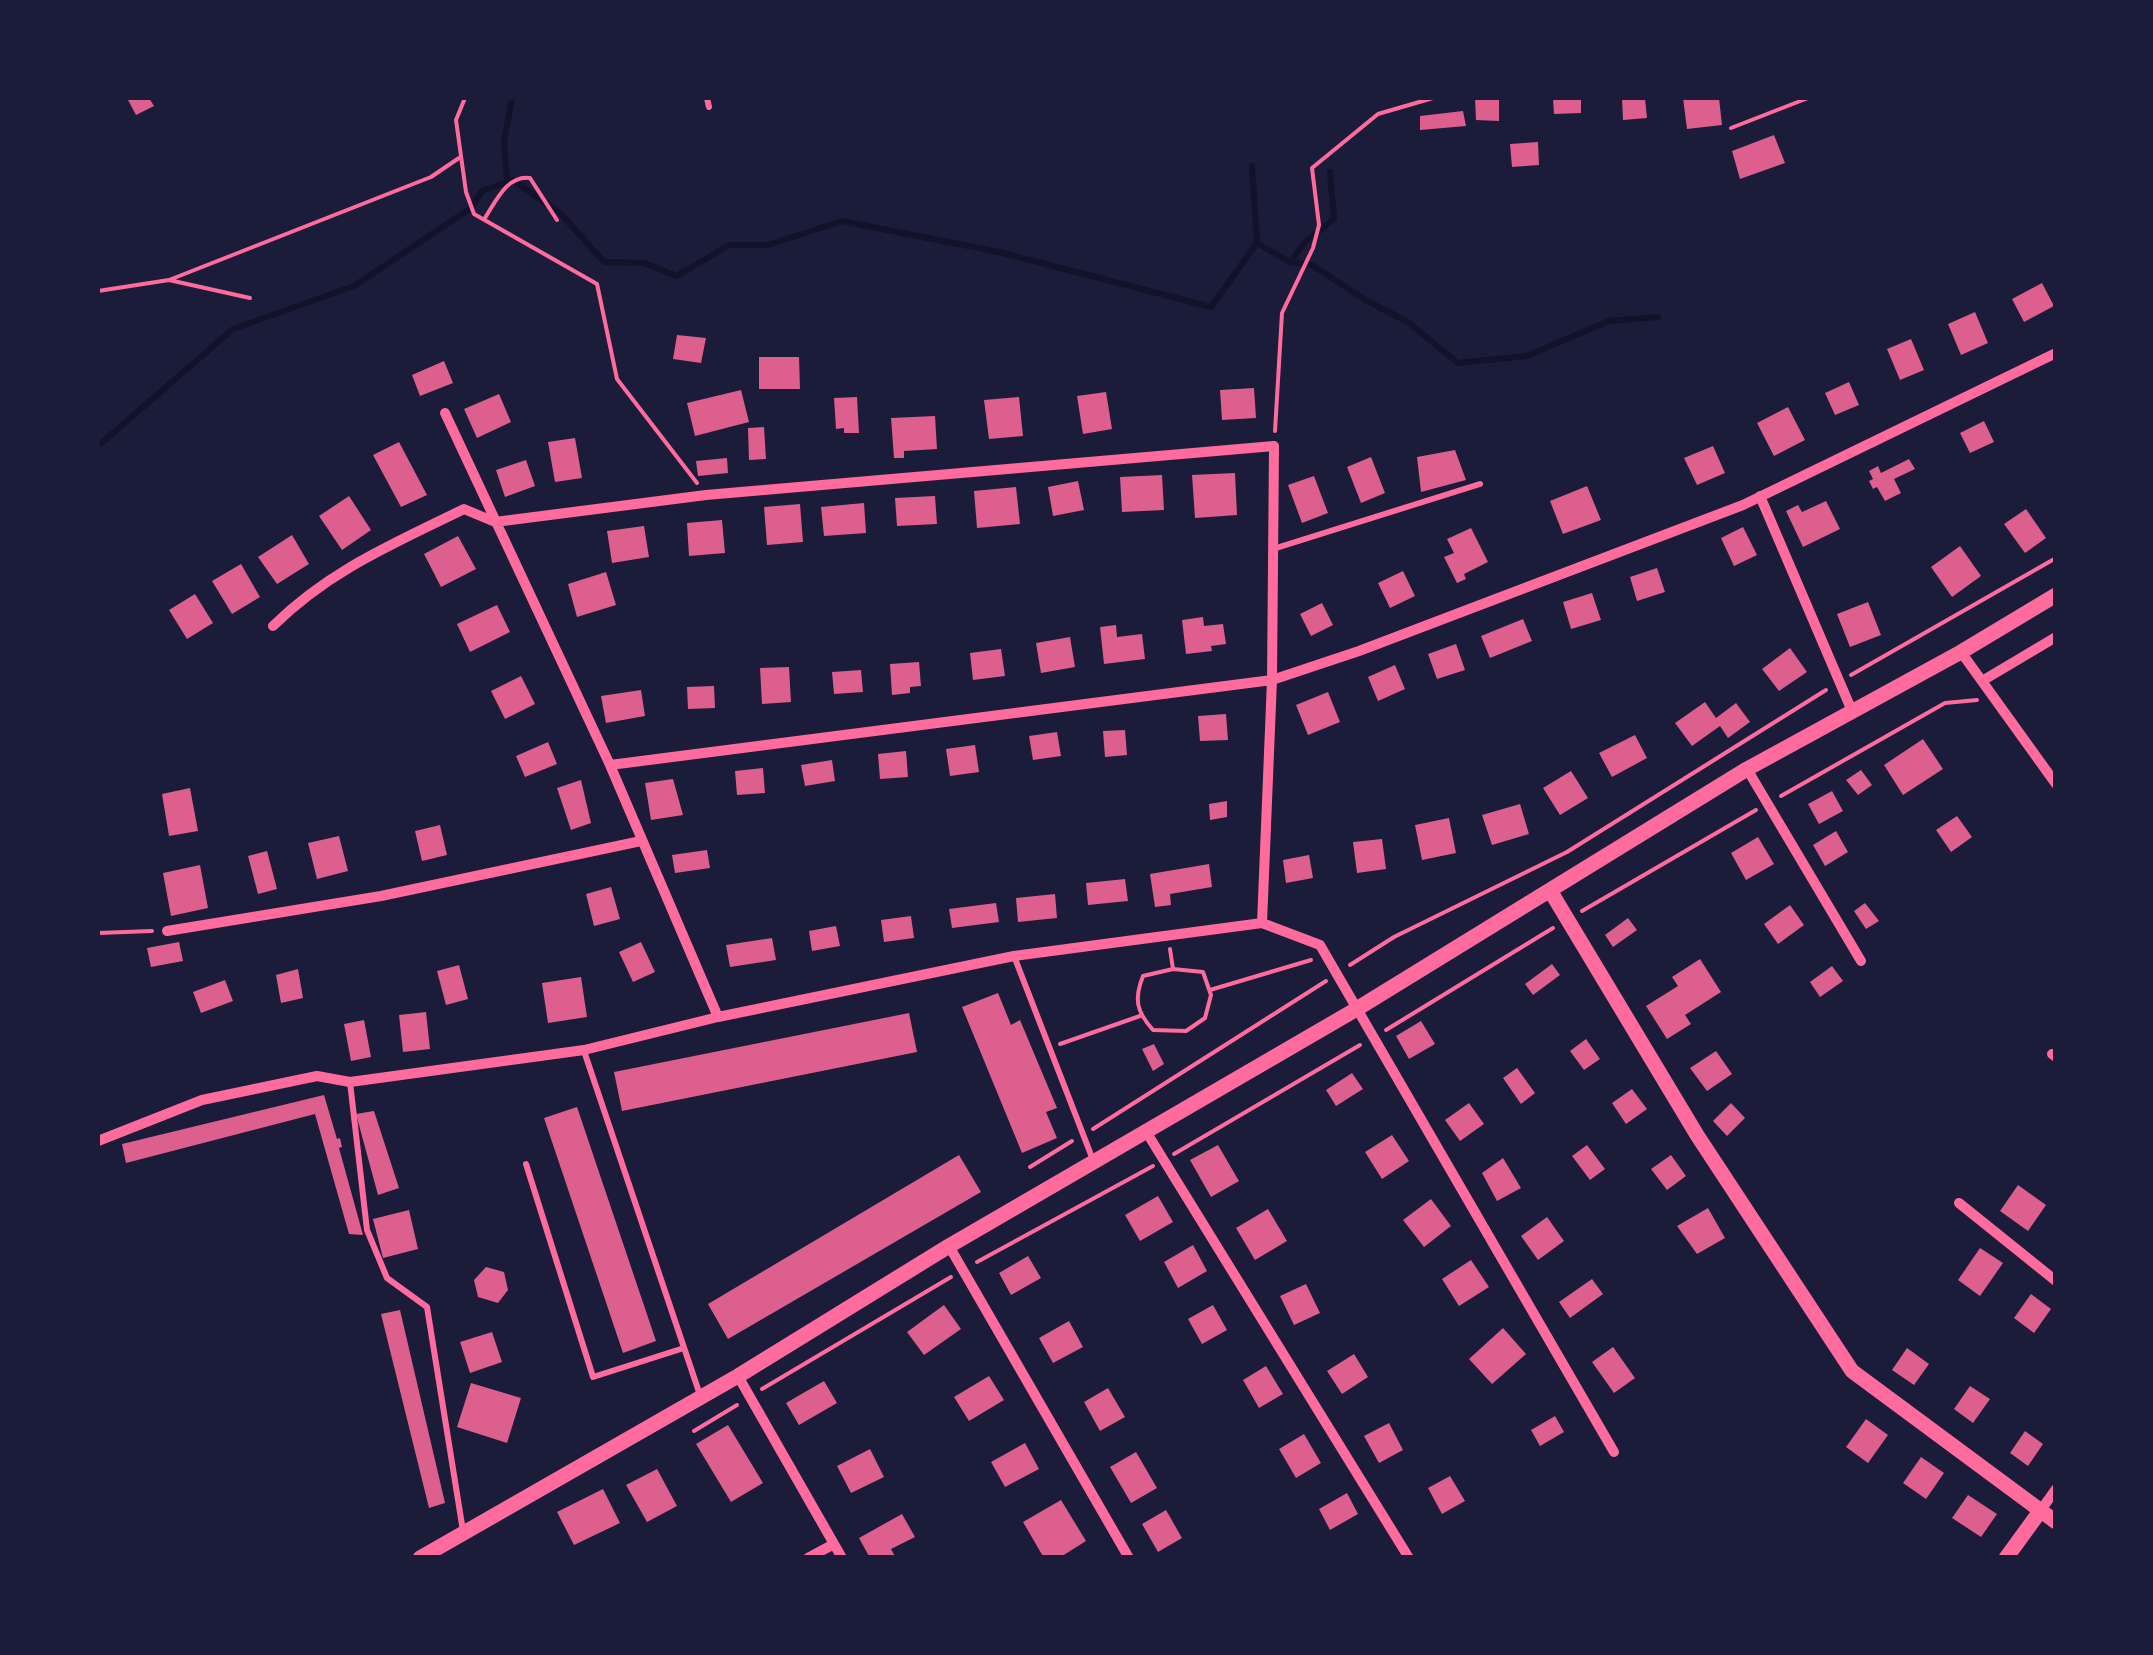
<!DOCTYPE html>
<style>
body{margin:0}
#map{position:relative;width:2153px;height:1655px;overflow:hidden;background:#1b1b3a;font-family:Helvetica,sans-serif}
canvas{display:block}
.frame{position:absolute;inset:0;border:100px solid #1b1b3a;pointer-events:none}
</style>
<div id="map">
<canvas width="2153" height="1655"></canvas>
<div class="frame"></div>
</div>
<script>
const context = document.querySelector('canvas').getContext('2d');
context.lineJoin = 'round';
function trace(path, color, width, dash) { context.strokeStyle = color; context.lineWidth = width; context.lineCap = dash ? 'butt' : 'round'; context.setLineDash(dash || []); context.stroke(path); }
function fillPath(path, color) { context.fillStyle = color; context.fill(path, 'evenodd'); }
trace(new Path2D(`
 M1252,166L1257,243
 M507,182L504,141L512,98
 M1290,262L1306,241L1334,219L1330,172
 M98,446L233,329L354,286L471,208L482,191L513,180L561,214L604,262L644,263L677,276L729,245H768L842,221L999,252L1211,307L1257,243L1290,262L1312,265L1367,301L1408,322L1458,363L1527,356L1609,321L1658,317`), '#12122b', 6);
fillPath(new Path2D(`
 M127,98H149L154,106L136,115Z
 M1475,98H1499V121L1476,120Z
 M1553,98H1581V113L1554,114Z
 M1622,98H1645L1647,118L1623,120Z
 M1683,98H1719L1722,125L1687,129Z
 M1463,111L1466,126L1420,130V116Z
 M1774,135L1785,163L1740,179L1732,151Z
 M1538,142L1539,165L1512,167L1510,144Z
 M2042,283L2054,306L2024,322L2012,299Z
 M1975,312L1988,343L1961,355L1948,324Z
 M677,335L706,338L701,363L673,359Z
 M1911,339L1924,370L1900,380L1887,349Z
 M759,357H799L800,389H759Z
 M444,361L453,383L420,396L412,375Z
 M1849,382L1859,405L1835,415L1825,393Z
 M1254,388L1256,418L1222,420L1220,390Z
 M741,390L749,422L695,436L687,403Z
 M1106,392L1112,429L1083,434L1077,396Z
 M499,394L511,422L477,438L464,409Z
 M857,397L859,433H844V428L836,429L834,398Z
 M1019,397L1023,436L989,439L984,400Z
 M1788,407L1805,440L1774,456L1757,423Z
 M935,416L937,449L904,451V458H894L891,418Z
 M1984,421L1994,442L1970,453L1960,433Z
 M764,427L766,459L749,460L748,428Z
 M575,438L582,478L555,482L548,442Z
 M399,442L427,495L401,507L373,455Z
 M1713,446L1725,473L1697,485L1684,458Z
 M1455,450L1466,480L1421,492L1417,457Z
 M1371,457L1385,493L1361,503L1347,467Z
 M727,458L728,473L698,476L696,461Z
 M1909,459L1915,469L1894,479L1901,493L1885,501L1877,487L1873,489L1869,481L1873,479L1869,471L1878,466L1881,473Z
 M526,460L535,486L505,497L496,470Z
 M1235,473L1237,515L1195,518L1192,475Z
 M1162,475L1164,510L1122,512L1120,477Z
 M1314,476L1328,513L1302,523L1288,485Z
 M1078,481L1084,510L1053,516L1048,487Z
 M1587,486L1601,520L1563,534L1550,501Z
 M1016,487L1020,524L977,528L974,491Z
 M349,496L371,530L342,550L319,516Z
 M935,496L937,524L897,526L895,498Z
 M1826,501L1840,529L1803,547L1786,511L1798,505L1802,512Z
 M864,503L866,533L824,536L821,507Z
 M800,504L803,542L767,545L764,507Z
 M2026,509L2046,538L2025,553L2004,524Z
 M722,520L725,553L689,556L687,523Z
 M644,526L649,557L612,563L607,531Z
 M1743,527L1757,555L1734,566L1721,538Z
 M1471,528L1488,562L1464,574L1466,579L1457,583L1444,557L1454,553L1447,539Z
 M292,535L309,564L277,584L258,557Z
 M458,536L476,569L441,587L424,554Z
 M1960,546L1981,576L1952,597L1931,567Z
 M241,564L260,597L232,614L212,581Z
 M1657,568L1665,592L1637,601L1630,577Z
 M1403,571L1415,596L1390,608L1378,583Z
 M606,572L616,605L577,617L568,584Z
 M1592,593L1601,620L1571,629L1563,602Z
 M195,594L213,623L187,639L169,610Z
 M1868,602L1881,635L1850,647L1837,614Z
 M1322,603L1333,625L1311,636L1300,614Z
 M497,605L510,632L470,652L457,624Z
 M1203,617L1204,626L1223,624L1226,644L1211,646L1212,651L1186,654L1182,620Z
 M1523,619L1532,641L1490,658L1481,636Z
 M1116,625L1117,637L1142,634L1145,659L1104,664L1100,627Z
 M1070,637L1075,667L1041,673L1036,643Z
 M1456,644L1465,670L1437,679L1428,654Z
 M1790,648L1807,672L1779,691L1762,669Z
 M1001,649L1005,676L973,680L970,653Z
 M919,662L921,686L910,687V693L892,695L890,664Z
 M1395,665L1405,689L1378,701L1368,677Z
 M789,667L791,702L762,704L760,668Z
 M861,670L863,692L834,694L832,672Z
 M521,676L535,704L505,719L491,691Z
 M714,686L715,708L688,709L687,687Z
 M641,690L645,716L606,723L601,696Z
 M1328,692L1340,722L1308,735L1296,705Z
 M1705,702L1716,718L1736,703L1750,722L1728,738L1720,726L1692,746L1675,723Z
 M1226,714L1228,740L1200,741L1198,716Z
 M1125,730L1127,755L1105,757L1103,731Z
 M1057,732L1061,756L1033,760L1029,736Z
 M1635,735L1647,758L1612,777L1599,753Z
 M1923,739L1943,769L1903,795L1884,765Z
 M548,742L557,764L525,777L516,756Z
 M975,745L979,772L950,776L946,749Z
 M906,751L908,777L880,779L878,754Z
 M832,760L835,781L805,786L801,765Z
 M763,768L765,793L737,795L735,771Z
 M1861,770L1872,785L1858,795L1846,780Z
 M1571,771L1588,798L1560,815L1543,788Z
 M673,779L683,815L651,820L645,783Z
 M581,780L591,823L571,830L557,788Z
 M190,788L198,831L169,836L162,794Z
 M1832,791L1843,811L1819,824L1808,804Z
 M1227,801V817L1210,820L1209,804Z
 M1520,804L1529,834L1492,845L1482,815Z
 M1957,816L1972,837L1951,852L1936,830Z
 M1449,818L1456,853L1422,860L1415,825Z
 M440,825L447,855L422,861L415,831Z
 M1836,831L1848,852L1825,866L1813,845Z
 M339,836L348,871L317,879L308,843Z
 M1758,837L1774,864L1746,880L1731,853Z
 M1382,839L1386,869L1357,873L1353,842Z
 M707,850L710,868L675,873L672,855Z
 M267,851L277,889L258,894L248,856Z
 M1309,855L1313,878L1286,883L1283,860Z
 M1209,864L1212,887L1170,894L1171,905L1155,907L1150,874Z
 M200,865L208,908L171,916L163,873Z
 M1125,879L1128,901L1088,905L1086,883Z
 M611,887L620,919L594,926L586,894Z
 M1055,894L1057,918L1018,922L1016,898Z
 M996,903L999,922L952,928L949,909Z
 M1865,903L1879,921L1866,929L1854,911Z
 M1790,905L1804,925L1778,944L1764,924Z
 M911,916L914,938L884,942L881,920Z
 M1628,918L1637,930L1613,947L1605,935Z
 M836,926L840,946L812,951L809,931Z
 M772,938L776,960L730,967L726,945Z
 M179,942L183,961L151,967L147,948Z
 M641,942L655,972L633,982L619,952Z
 M1700,959L1721,992L1685,1015L1691,1024L1667,1039L1646,1006L1678,986L1672,977Z
 M1552,964L1560,975L1533,995L1525,984Z
 M459,965L468,999L446,1005L437,971Z
 M1832,966L1843,981L1820,997L1810,982Z
 M298,969L303,998L281,1003L276,975Z
 M581,977L587,1017L548,1023L542,983Z
 M225,980L233,1001L201,1013L193,992Z
 M998,993L1011,1025L1020,1020L1057,1108L1046,1112L1057,1138L1022,1153L962,1007Z
 M426,1012L430,1049L403,1052L399,1015Z
 M909,1013L917,1052L622,1111L614,1072Z
 M364,1020L371,1057L351,1061L344,1024Z
 M1421,1021L1435,1044L1409,1059L1396,1036Z
 M1586,1039L1600,1059L1584,1070L1570,1051Z
 M1154,1044L1164,1064L1153,1071L1142,1049Z
 M1716,1051L1732,1074L1707,1091L1690,1068Z
 M1517,1068L1535,1093L1521,1104L1503,1078Z
 M1352,1073L1363,1089L1336,1106L1326,1090Z
 M1632,1089L1647,1109L1626,1124L1612,1103Z
 M324,1095L337,1139L340,1138L342,1147L339,1148L363,1235L349,1234L315,1114L126,1163L122,1144Z
 M1469,1103L1484,1124L1460,1141L1445,1120Z
 M1731,1103L1745,1118L1727,1136L1713,1121Z
 M577,1107L656,1341L623,1353L544,1118Z
 M374,1111L399,1188L378,1195L356,1114Z
 M1392,1135L1409,1161L1382,1179L1365,1152Z
 M1218,1145L1239,1181L1211,1197L1190,1160Z
 M1587,1145L1605,1169L1590,1180L1572,1156Z
 M959,1155L981,1192L728,1339L708,1304Z
 M1671,1155L1686,1176L1667,1190L1651,1169Z
 M1503,1158L1521,1188L1497,1201L1482,1173Z
 M2018,1185L2046,1205L2028,1231L2000,1211Z
 M1158,1196L1173,1222L1140,1241L1125,1215Z
 M1431,1199L1451,1226L1424,1247L1403,1220Z
 M1708,1208L1725,1238L1697,1254L1677,1226Z
 M1268,1209L1287,1241L1255,1260L1236,1228Z
 M409,1210L418,1249L383,1258L373,1219Z
 M1547,1217L1564,1241L1538,1260L1521,1236Z
 M1193,1245L1207,1271L1178,1288L1164,1262Z
 M1980,1248L2003,1263L1980,1296L1958,1280Z
 M1028,1256L1041,1278L1011,1295L999,1273Z
 M1471,1260L1489,1287L1459,1306L1442,1279Z
 M486,1267L504,1272L508,1290L498,1303L478,1297L474,1280Z
 M1592,1279L1603,1294L1570,1318L1559,1302Z
 M1306,1284L1320,1313L1294,1325L1280,1296Z
 M2031,1294L2051,1309L2034,1333L2014,1318Z
 M944,1305L961,1329L924,1355L907,1332Z
 M1213,1305L1227,1330L1202,1344L1188,1319Z
 M400,1310L445,1503L429,1508L381,1314Z
 M1069,1321L1083,1347L1053,1363L1039,1338Z
 M1503,1328L1526,1354L1492,1384L1469,1359Z
 M492,1332L502,1362L470,1373L460,1342Z
 M1613,1347L1635,1378L1614,1393L1592,1362Z
 M1907,1348L1929,1364L1914,1385L1892,1370Z
 M1354,1354L1368,1377L1342,1394L1327,1371Z
 M1266,1366L1283,1394L1259,1408L1243,1380Z
 M989,1376L1004,1400L969,1421L954,1397Z
 M824,1381L837,1403L799,1425L786,1403Z
 M471,1383L521,1398L507,1443L457,1427Z
 M1970,1386L1990,1399L1973,1423L1954,1409Z
 M1108,1388L1125,1417L1100,1431L1084,1402Z
 M1555,1416L1564,1432L1540,1446L1531,1430Z
 M1866,1419L1888,1435L1868,1463L1846,1447Z
 M1389,1423L1403,1450L1379,1463L1364,1436Z
 M728,1425L763,1483L731,1502L696,1444Z
 M2025,1431L2043,1444L2028,1466L2010,1453Z
 M1304,1434L1321,1463L1296,1478L1279,1449Z
 M1025,1443L1039,1469L1005,1487L991,1462Z
 M870,1449L884,1477L851,1493L837,1466Z
 M1136,1452L1157,1488L1131,1503L1110,1467Z
 M1921,1457L1944,1473L1926,1499L1903,1483Z
 M657,1469L677,1506L647,1522L626,1485Z
 M1450,1476L1465,1501L1442,1514L1428,1488Z
 M603,1489L620,1523L574,1545L557,1512Z
 M1347,1493L1358,1514L1330,1530L1319,1509Z
 M1968,1495L1997,1514L1981,1537L1952,1518Z
 M1061,1500L1086,1541L1059,1558H1044L1023,1522Z
 M1166,1510L1182,1538L1158,1552L1142,1524Z
 M902,1514L915,1537L891,1549L896,1558H870L859,1538Z`), '#dd5f8e');
trace(new Path2D(`
 M465,98L456,120L466,192L474,214L597,284L617,379L697,483
 M1731,128L1808,98
 M485,218C496,201 507,175 530,178L557,220
 M169,280L431,177L459,158
 M98,291L169,280L250,298
 M1275,431L1282,313L1313,248L1319,225L1312,168L1378,114L1433,98
 M1851,675L2056,558
 M1781,796L1945,703L1977,700
 M1582,911L1756,810
 M98,933L152,931
 M1170,949L1173,969
 M1350,965L1394,937L1567,852L1826,690
 M1173,969L1203,972L1211,995L1205,1018L1186,1031L1153,1030C1136,1011 1134,999 1143,976Z
 M1210,990L1311,960
 M1386,1030L1553,928
 M1060,1044L1140,1016
 M1093,1129L1326,981
 M1174,1154L1360,1045
 M1030,1167L1072,1141
 M977,1262L1153,1166
 M762,1389L951,1277
 M694,1431L737,1405`), '#ff6b9d', 4);
trace(new Path2D(`
 M707,98L709,107
 M1273,549L1480,484
 M1014,956L1093,1160
 M584,1051L700,1395
 M350,1082L367,1230L387,1278L427,1307L463,1531
 M526,1164L593,1377L684,1348`), '#ff6b9d', 6);
trace(new Path2D(`
 M445,413L610,765L718,1017
 M1760,496L1852,711
 M273,626C330,570 393,544 464,509L495,522L706,495L1274,446L1272,680L1262,923
 M1961,652L2056,784
 M1982,681L2056,637
 M610,765L1272,680L1359,651L1743,505L2056,353
 M1747,769L1861,961
 M167,931L381,896L641,841
 M2052,1054L2056,1057
 M1147,1133L1409,1558
 M98,1141L202,1100L317,1076L350,1082L584,1050L718,1017L1014,956L1262,923L1320,945L1614,1452
 M1959,1203L2056,1281
 M949,1246L1129,1558
 M738,1376L834,1544
 M2041,1510L2056,1489
 M808,1558L834,1544L842,1558`), '#ff6b9d', 10);
trace(new Path2D(`
 M1551,892L1697,1135L1852,1371L2056,1522
 M420,1558L738,1376L949,1246L1355,1010L1747,769L1961,652L2056,595
 M2006,1558L2041,1510`), '#ff6b9d', 15);
</script>
